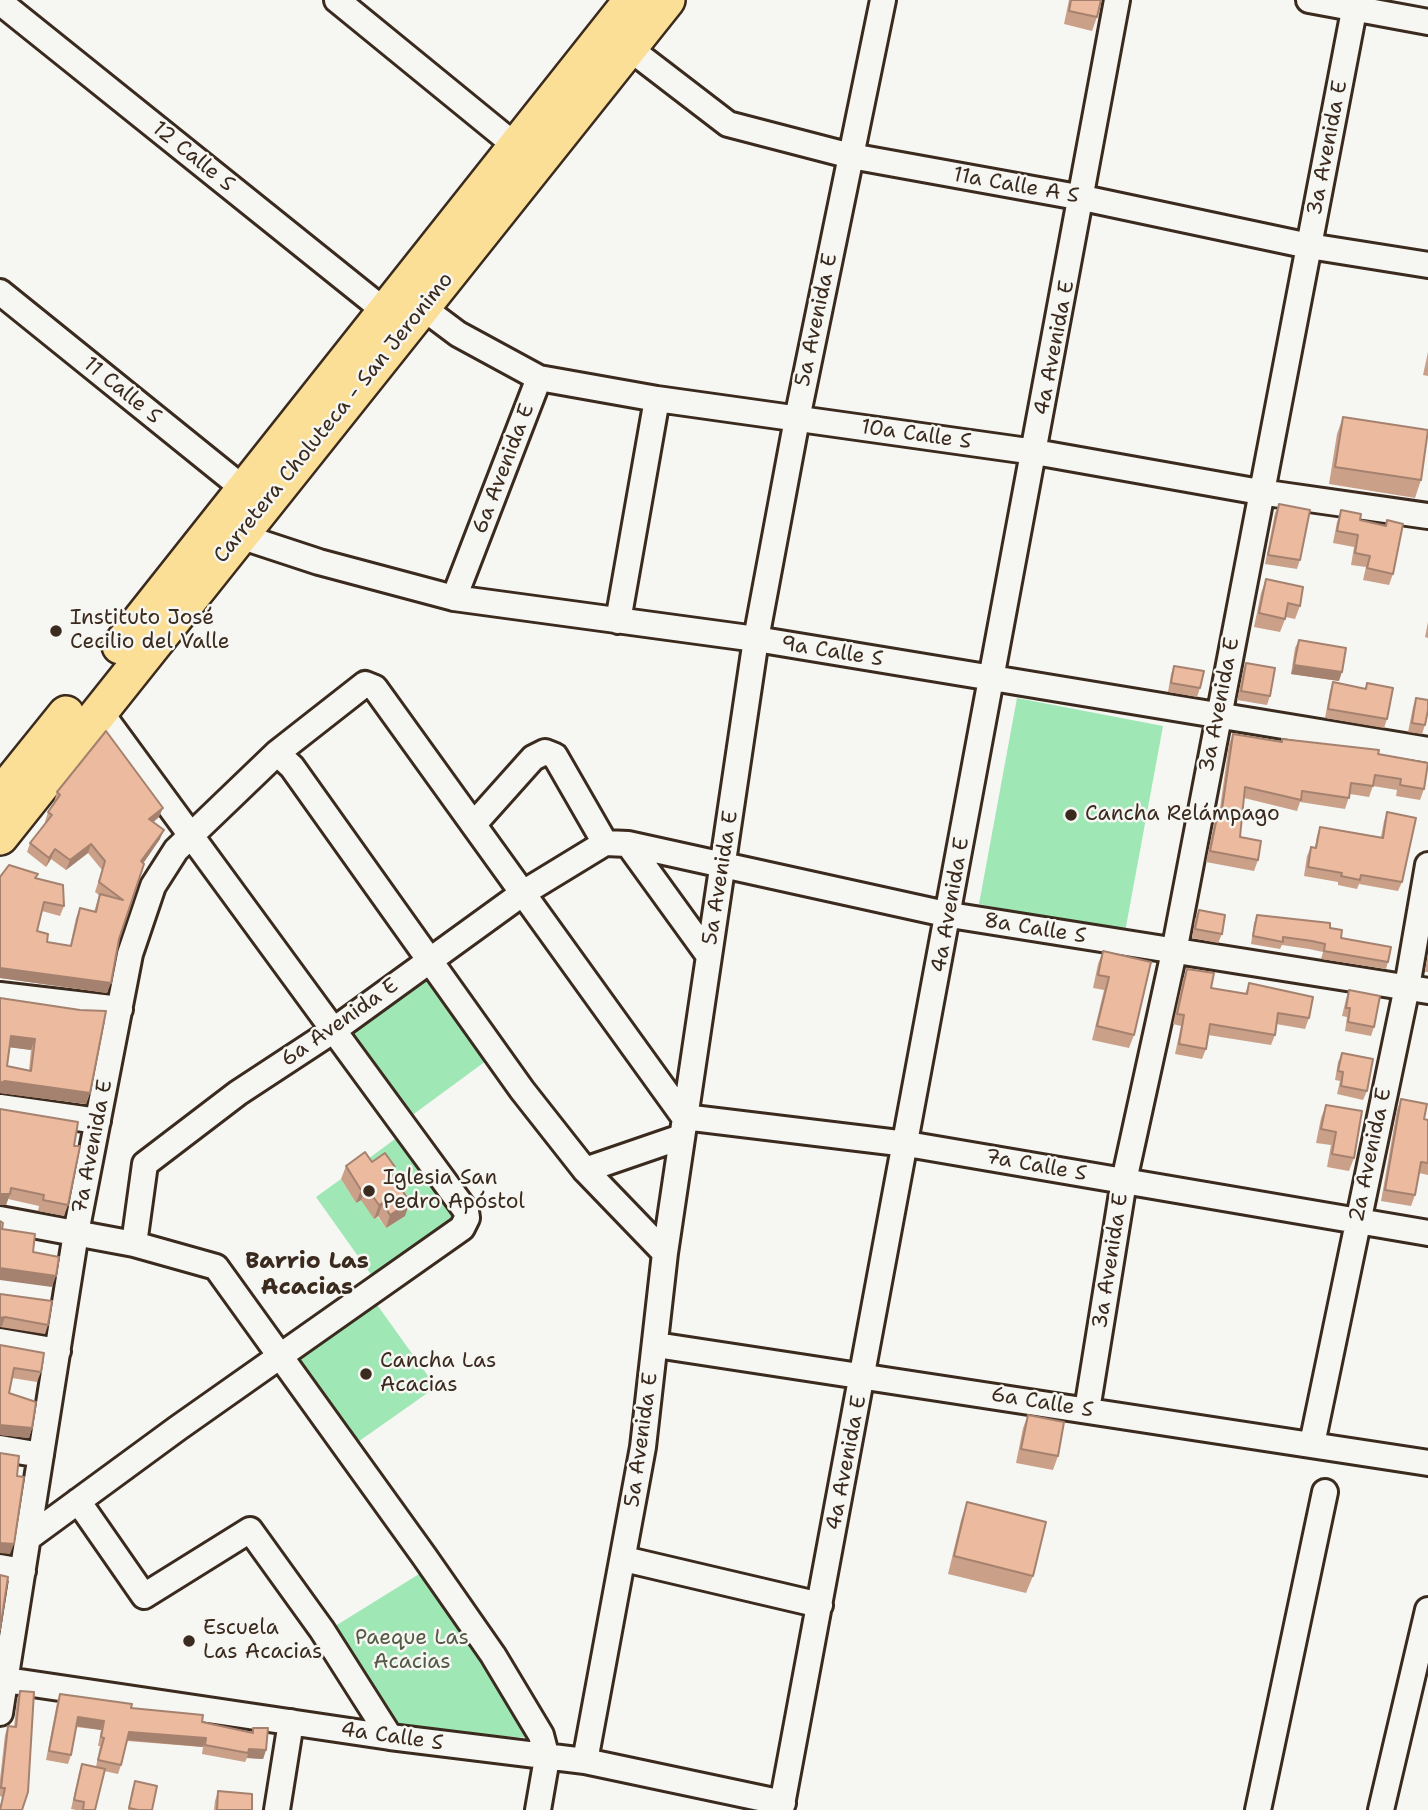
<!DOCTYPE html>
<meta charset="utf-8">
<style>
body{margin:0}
canvas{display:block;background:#f6f6f2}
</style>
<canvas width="1428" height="1810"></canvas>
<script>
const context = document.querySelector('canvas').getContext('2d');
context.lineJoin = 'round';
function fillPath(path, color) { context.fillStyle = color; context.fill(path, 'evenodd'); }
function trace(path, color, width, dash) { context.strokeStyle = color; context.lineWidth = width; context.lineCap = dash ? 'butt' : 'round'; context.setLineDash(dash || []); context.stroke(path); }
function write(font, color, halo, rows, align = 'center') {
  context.font = font + ' "Shantell Sans",sans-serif'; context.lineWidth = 5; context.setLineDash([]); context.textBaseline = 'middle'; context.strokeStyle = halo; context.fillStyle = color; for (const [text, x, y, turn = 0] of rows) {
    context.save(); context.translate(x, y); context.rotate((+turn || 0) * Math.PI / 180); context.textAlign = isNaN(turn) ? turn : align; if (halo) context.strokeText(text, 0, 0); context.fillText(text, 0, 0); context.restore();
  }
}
fillPath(new Path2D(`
 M1017,698L1163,726L1125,932L979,904Z
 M430,973L490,1058L407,1119L346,1035Z
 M403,1133L459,1217L377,1283L316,1197L341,1179L356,1203L364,1198L386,1228L405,1216L360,1165Z
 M375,1302L436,1387L355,1444L297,1360Z
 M424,1571L531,1738L402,1729L332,1628Z`), '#9fe8b6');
const minor = new Path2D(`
 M337,0L517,147L521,162
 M1309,0L1428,22
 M0,2L386,312
 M629,48L728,124L851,156L1083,198L1309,246L1428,265
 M0,292L244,489
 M422,307L458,334L539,378L657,399L1035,452L1260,492L1428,516
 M240,536L319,562L454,598L756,639L1428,750
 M454,598L539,378
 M618,621L657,399
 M277,753L292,767L522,1090L585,1170L665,1253
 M474,824L533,758L545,752L555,756L605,843
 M605,843L628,844L950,915L1428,991
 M628,844L709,956
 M0,995L120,1009
 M0,1107L98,1121
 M585,1170L681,1137
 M0,1219L134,1244L216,1267L424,1556L493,1655L541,1735L547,1758L538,1810
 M134,1244L145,1164L238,1093L334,1030L523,893L605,843
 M0,1341L58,1351
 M656,1345L1428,1463
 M1087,1410L1124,1181L1174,952L1356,0
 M1312,1444L1407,987L1428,865
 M0,1448L41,1455
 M78,1501L144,1596L250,1530L322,1630L390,1737
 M28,1538L178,1428L462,1228L467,1218L466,1211L99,710
 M624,1559L820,1605
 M0,1567L23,1571
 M0,1679L390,1737L585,1761L783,1803
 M0,1713L76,1233L130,954L153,886L176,850L277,753L365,684L375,688L684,1117L907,1144L1428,1233
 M585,1761L643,1447L665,1253L756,639L797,419L883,0
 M277,1810L291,1722
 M781,1810L1117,0
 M1258,1810L1325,1492
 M1381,1810L1428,1610`);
const highway = new Path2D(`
 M120,646L632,0
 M0,796L66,714
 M0,837L667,0`);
trace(minor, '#3b2a1e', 30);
trace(highway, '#3b2a1e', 40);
trace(minor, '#f6f6f2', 24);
trace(highway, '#fbdf96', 35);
fillPath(new Path2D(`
 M1069,0H1101L1097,17L1092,31L1064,24Z
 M1428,352V376L1423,375Z
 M1343,417L1421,480L1415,498L1329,484L1337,434Z
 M1279,504L1300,560L1297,569L1265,564L1275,513Z
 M1341,510L1360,520L1385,526L1387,520L1393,574L1389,585L1363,580L1366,567L1351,565L1354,547L1333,543L1337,522Z
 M1266,579L1300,606L1295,619L1286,617L1280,632L1254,627L1261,593Z
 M1428,622V638L1425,637Z
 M1299,640L1339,681L1291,674L1295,648Z
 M1246,663L1270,696L1267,705L1237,700L1243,672Z
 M1174,666L1200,688L1197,697L1168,692L1171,674Z
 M1333,682L1365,689L1367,683L1387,719L1384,728L1325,718L1330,691Z
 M1416,698L1425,725L1422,734L1408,732L1413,707Z
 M1233,734L1281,742L1282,739L1378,754L1424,789L1420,800L1396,796L1397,790L1373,786L1369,797L1350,794L1345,809L1300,802L1297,811L1244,798L1240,837L1258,860L1254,871L1206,862L1215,819L1219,808H1220L1229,744Z
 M57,792L159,817L153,822L160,839L143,863L119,939L107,993L0,978V877L37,878L64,906L60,916L42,911L37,931L47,942L70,946L76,918L80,908L94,912L99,895L95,892L102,870L88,853L66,870L51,859L46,867L27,852L30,843L46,823L45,822L48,812L55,803L54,802Z
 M1387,812L1402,882L1398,891L1359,884L1357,889L1338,885V882L1304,876L1307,856L1311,847H1315L1317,836L1320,827L1381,837L1384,821Z
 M1199,910L1222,934L1218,943L1192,938L1195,919Z
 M1257,915L1330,928L1341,938L1388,962L1386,969L1321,959L1323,952L1309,949L1282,945L1280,949L1251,944L1254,923Z
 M1103,951L1134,1035L1129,1048L1092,1040L1104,990L1093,988L1098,964Z
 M1428,953V972H1425Z
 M1187,969L1211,988L1245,994L1249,983L1309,1018L1305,1029L1276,1024L1275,1035L1271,1045L1208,1035L1206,1049L1202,1059L1175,1054L1181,1026L1173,1024L1183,979Z
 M1349,990L1374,1027L1371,1036L1345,1031L1347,1017L1342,1016L1346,999Z
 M0,998L90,1093L86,1104L0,1093ZM10,1047L31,1050L29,1071L7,1066Z
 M1342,1053L1367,1091L1363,1100L1337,1094L1340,1081L1335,1080L1338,1062Z
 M1401,1099L1424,1119L1428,1120V1175L1419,1173L1415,1195L1411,1206L1381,1201L1397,1110Z
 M1326,1105L1354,1158L1349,1171L1327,1167L1331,1145L1316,1143L1321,1118Z
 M0,1109L74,1146L68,1205L64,1216L38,1211L39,1206L8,1199L6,1205H0Z
 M372,1162L392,1175L405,1216L386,1228L378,1216L374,1219L361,1200L356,1203L341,1179L346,1166Z
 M0,1294L48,1325L45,1334L0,1327Z
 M0,1345L41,1372L37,1382L12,1378L9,1393L32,1428L29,1438L0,1435Z
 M1028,1415L1058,1456L1053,1470L1016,1463L1023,1428Z
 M967,1502L1033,1576L1026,1593L948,1574L961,1520Z
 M20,1691L34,1692L0,1810L2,1797L0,1796V1779L5,1735L8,1726L14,1727L17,1699Z
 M60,1694L252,1732L253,1728L266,1750L263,1759L247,1758L245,1762L202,1754L203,1747L127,1741L121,1765L118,1774L104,1771L95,1810H76L71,1809L79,1773L82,1764L96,1767L100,1746H98L101,1730L76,1727L71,1755L68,1764L46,1760L57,1703Z
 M135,1781L152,1810H128L132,1790Z
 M218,1791L252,1810H214L215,1801Z`), '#cba088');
fillPath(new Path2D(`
 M1294,665L1342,672L1339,681L1291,674Z
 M163,808L159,817L146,829L149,819Z
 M164,830L160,839L138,871L141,861Z
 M91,844L88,853L66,870L70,860Z
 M55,849L51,859L46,867L49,858Z
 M0,968L111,983L107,993L0,978Z
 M11,1036L35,1039L31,1050L7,1047Z
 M5,1081L90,1093L86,1104L0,1093V1083Z
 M366,1187L361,1200L356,1203L361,1190Z
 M0,1194H10L6,1205H0Z
 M410,1202L405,1216L386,1228L390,1215Z
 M383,1203L378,1216L374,1219L379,1205Z
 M0,1268L56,1276L52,1287L0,1280Z
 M5,1317L2,1326L0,1327V1318Z
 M0,1425L32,1428L29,1438L0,1435Z
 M0,1543L14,1544L10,1554L0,1553Z
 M78,1717L104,1721L101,1730L75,1726Z
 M129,1732L206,1738L203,1747L126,1740Z
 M249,1749L266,1750L263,1759L247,1758Z`), '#a5826f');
const building = new Path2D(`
 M1071,0H1101L1097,17L1069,11Z
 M1343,417L1428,430L1421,480L1335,467Z
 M1279,504L1310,510L1300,560L1268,555Z
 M1341,510L1361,514L1360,520L1386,526L1387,520L1403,524L1393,574L1367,568L1370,556L1355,553L1358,535L1337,531Z
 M1266,579L1303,587L1300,606L1288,603L1285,619L1259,613Z
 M1299,640L1346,648L1342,672L1294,665Z
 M1246,663L1275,668L1270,696L1241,691Z
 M1174,666L1204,671L1200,688L1171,683Z
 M1333,682L1366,689L1367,683L1393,688L1387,719L1328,709Z
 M1416,698L1428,700V710L1425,725L1412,723Z
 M106,731L163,808L149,819L164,830L141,861L144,864L119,939L111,983L0,968V877L9,865L38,874L35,878L63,885L64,906L44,902L37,931L48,934L47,942L71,946L80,908L96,912L100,894L123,900L99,882L105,861L91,844L70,860L55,849L49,858L30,843L52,815L48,812L60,795L57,792Z
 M1233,734L1282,742V739L1379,750L1378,754L1428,763L1424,789L1400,785L1401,779L1375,775L1373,786L1351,783L1349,798L1302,791L1301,800L1245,787L1240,837L1261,841L1258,860L1210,851L1219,808L1222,809Z
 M1387,812L1416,818L1402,882L1361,875L1360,880L1341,876L1342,873L1308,867L1311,847L1316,848L1320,827L1383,838Z
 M1199,910L1225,915L1222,934L1195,929Z
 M1257,915L1330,923V928L1342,930L1341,938L1391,947L1388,962L1324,951L1325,944L1312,941L1283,937V942L1253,936Z
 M1103,951L1151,962L1134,1035L1097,1026L1109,977L1098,975Z
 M1187,969L1214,973L1211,988L1247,994L1249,983L1313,997L1309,1018L1278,1013L1275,1035L1210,1024L1206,1049L1179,1044L1184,1015L1177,1014Z
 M1349,990L1380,996L1374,1027L1348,1022L1350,1008H1346Z
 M0,998L80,1010L106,1011L90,1093L5,1081L0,1083ZM11,1036L35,1039L31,1071L7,1066Z
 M1342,1053L1373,1059L1367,1091L1341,1086L1343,1072L1338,1071Z
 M1401,1099L1427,1104L1424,1119L1428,1120V1163L1421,1162L1415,1195L1385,1190Z
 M1326,1105L1362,1111L1354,1158L1332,1154L1336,1132L1321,1129Z
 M0,1109L78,1122L74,1146H80L68,1205L43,1200L44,1195L11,1188L10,1194H0Z
 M365,1152L372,1162L385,1153L395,1167L389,1171L410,1202L390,1215L383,1203L379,1205L366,1187L361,1190L346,1166Z
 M0,1221L3,1223L2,1229L35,1234L33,1252L59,1257L56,1276L0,1268Z
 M0,1294L52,1301L48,1325L5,1317L0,1318Z
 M0,1345L44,1353L41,1372L14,1368L9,1393L36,1402L32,1428L0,1425Z
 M1028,1415L1064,1422L1058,1456L1021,1449Z
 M0,1453L19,1456L17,1476L24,1477L14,1544L0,1543Z
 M967,1502L1046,1522L1033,1576L954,1556Z
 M0,1575L8,1577L0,1630Z
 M20,1691L34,1692L28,1792L22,1810H0L5,1788H1L8,1726L16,1727Z
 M60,1694L132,1704L131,1708L203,1715L202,1722L253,1733V1728H268L266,1750L249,1749L248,1753L205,1745L206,1738L129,1732L121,1765L98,1760L104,1738L101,1737L104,1721L78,1717L71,1755L49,1751Z
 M82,1764L105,1769L95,1810H83L84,1802L74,1800Z
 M135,1781L157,1786L152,1810H138L129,1808Z
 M218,1791L252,1794V1810H217Z`);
fillPath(building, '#ecba9e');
trace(building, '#a5826f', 2);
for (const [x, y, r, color] of [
 [56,631,7,"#3b2a1e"],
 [1071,815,7,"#3b2a1e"],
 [369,1191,7,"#3b2a1e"],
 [366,1374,7,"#3b2a1e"],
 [189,1641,7,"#3b2a1e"]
]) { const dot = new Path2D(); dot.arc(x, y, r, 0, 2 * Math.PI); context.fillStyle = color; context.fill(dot); trace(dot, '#f6f6f2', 2.5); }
write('21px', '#3b2a1e', '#f6f6f2', [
 ["3a Avenida E",1328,148,-79],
 ["12 Calle S",193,157,39],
 ["11a Calle A S",1016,186,10],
 ["5a Avenida E",817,320,-78],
 ["4a Avenida E",1055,348,-79],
 ["11 Calle S",122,391,39],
 ["Carretera Choluteca - San Jeronimo",334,418,-51],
 ["10a Calle S",916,435,8],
 ["6a Avenida E",504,469,-69],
 ["9a Calle S",832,652,9],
 ["3a Avenida E",1220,705,-79],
 ["5a Avenida E",721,878,-81],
 ["4a Avenida E",951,905,-80],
 ["8a Calle S",1035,929,9],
 ["6a Avenida E",340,1023,-35],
 ["7a Avenida E",93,1147,-79],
 ["2a Avenida E",1371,1155,-78],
 ["7a Calle S",1036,1166,10],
 ["3a Avenida E",1111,1261,-81],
 ["6a Calle S",1042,1403,9],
 ["5a Avenida E",642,1440,-82],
 ["4a Avenida E",847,1463,-79],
 ["4a Calle S",392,1737,8]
]);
write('21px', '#3b2a1e', '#f6f6f2', [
 ["Instituto José",70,619],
 ["Cecilio del Valle",70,643],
 ["Cancha Relámpago",1085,815],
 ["Iglesia San",383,1179],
 ["Pedro Apóstol",383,1203],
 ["Cancha Las",380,1362],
 ["Acacias",380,1386],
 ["Escuela",203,1629],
 ["Las Acacias",203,1653]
], 'left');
write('21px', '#545a44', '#f6f6f2', [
 ["Paeque Las",412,1639],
 ["Acacias",412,1663]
]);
write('bold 23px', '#3b2a1e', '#f6f6f2', [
 ["Barrio Las",307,1262],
 ["Acacias",307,1288]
]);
</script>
